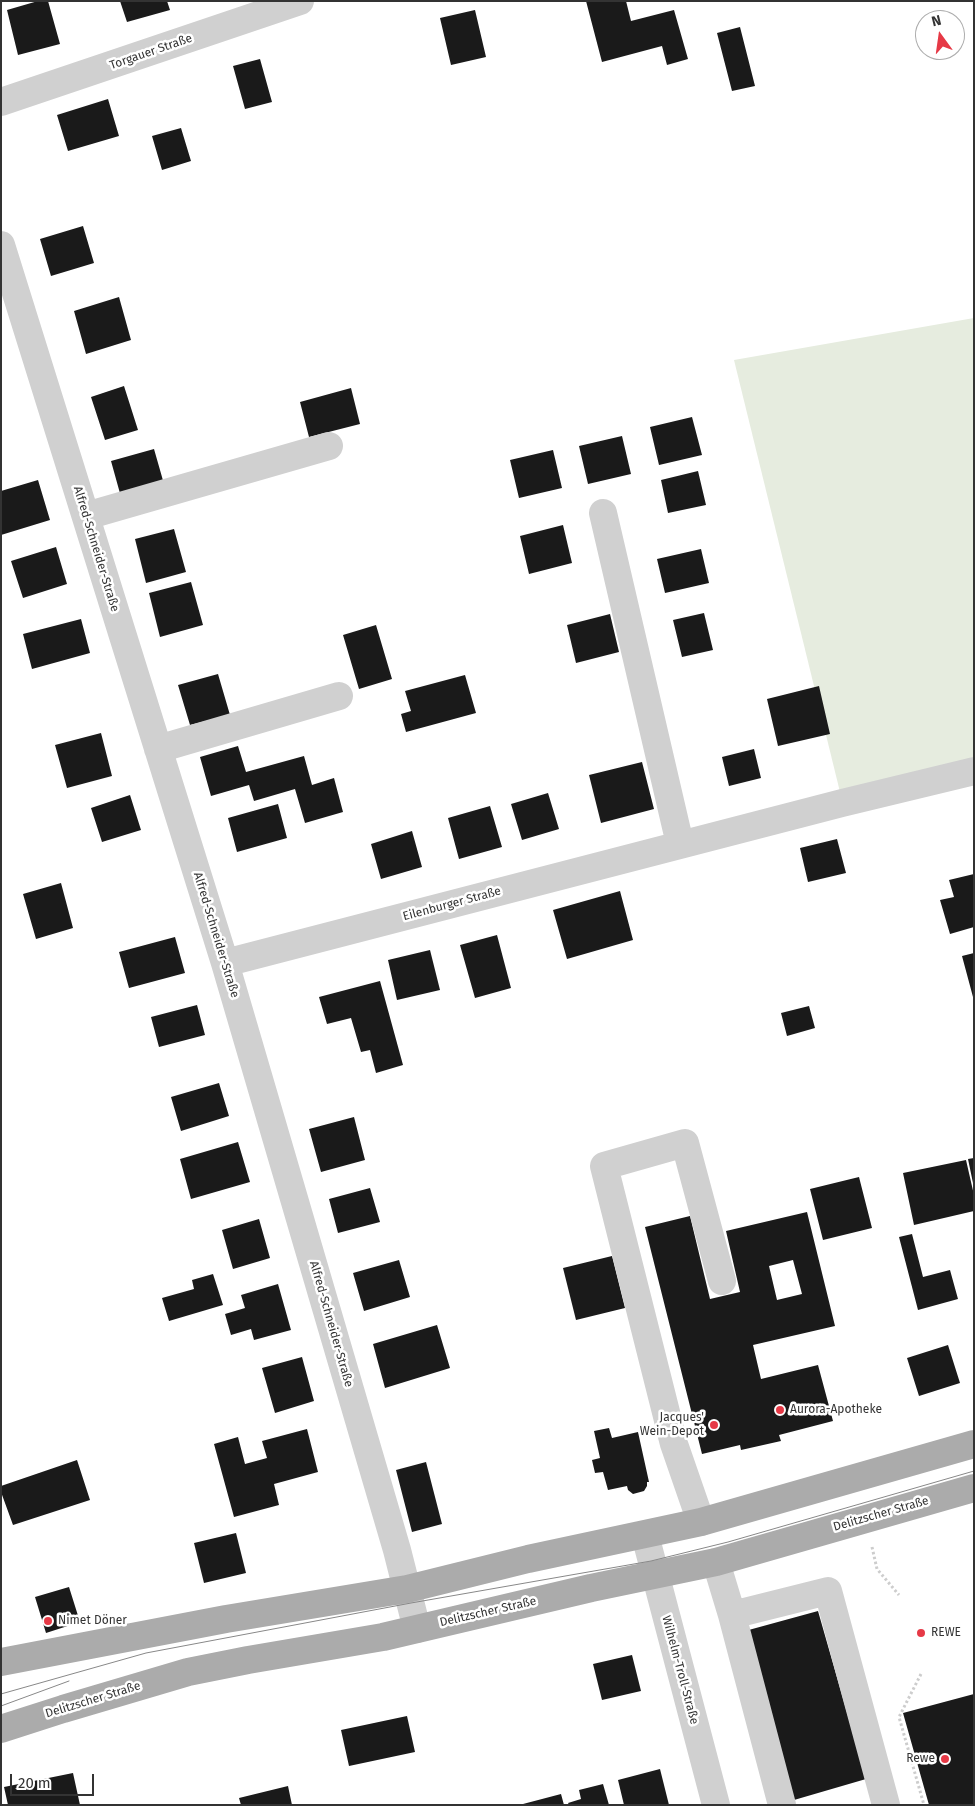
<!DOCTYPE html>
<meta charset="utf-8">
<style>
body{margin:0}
#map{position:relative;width:975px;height:1806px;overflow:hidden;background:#fff;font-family:"Fira Sans",sans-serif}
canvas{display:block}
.frame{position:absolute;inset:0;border:2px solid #333;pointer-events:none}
.north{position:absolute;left:915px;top:10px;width:50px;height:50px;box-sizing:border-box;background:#fff;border:1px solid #adadad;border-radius:50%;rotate:346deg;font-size:14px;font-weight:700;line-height:20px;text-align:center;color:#333}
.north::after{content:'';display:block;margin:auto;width:18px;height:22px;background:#e63946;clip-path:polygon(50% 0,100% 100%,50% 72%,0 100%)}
.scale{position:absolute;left:10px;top:1774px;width:84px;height:22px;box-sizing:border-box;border:2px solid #333;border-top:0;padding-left:6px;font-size:15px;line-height:18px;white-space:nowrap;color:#333;-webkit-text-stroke:4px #fff;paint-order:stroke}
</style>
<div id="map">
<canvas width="975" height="1806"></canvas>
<div class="frame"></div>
<div class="north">N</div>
<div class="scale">20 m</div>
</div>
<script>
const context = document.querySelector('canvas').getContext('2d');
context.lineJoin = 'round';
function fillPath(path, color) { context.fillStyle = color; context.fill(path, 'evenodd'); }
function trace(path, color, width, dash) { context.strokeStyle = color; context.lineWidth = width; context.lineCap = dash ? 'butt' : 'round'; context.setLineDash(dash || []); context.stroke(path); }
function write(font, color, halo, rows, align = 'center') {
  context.font = font + ' "Fira Sans",sans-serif'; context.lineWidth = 5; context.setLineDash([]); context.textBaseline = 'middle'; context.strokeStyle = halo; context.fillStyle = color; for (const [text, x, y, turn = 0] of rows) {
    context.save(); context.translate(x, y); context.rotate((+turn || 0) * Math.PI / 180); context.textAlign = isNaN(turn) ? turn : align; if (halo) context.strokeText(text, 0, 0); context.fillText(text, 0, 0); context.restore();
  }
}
fillPath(new Path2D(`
 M974,318V763L840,792L734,360Z`), '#e6ecdf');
fillPath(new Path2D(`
 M38,1H48L60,44L18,55L7,10Z
 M120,1H167L170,10L127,22Z
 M586,1H626L631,21L674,10L688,59L667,65L662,46L602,62Z
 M475,10L486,57L451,65L440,18Z
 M740,27L755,86L732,91L717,33Z
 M260,59L272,102L245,109L233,66Z
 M108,99L119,136L68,151L57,115Z
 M181,128L191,161L162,170L152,136Z
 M83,226L94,263L51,276L40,239Z
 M119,297L131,340L86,354L74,311Z
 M124,386L138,430L105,440L91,397Z
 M351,388L360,424L309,437L300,402Z
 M692,417L702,455L659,465L650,427Z
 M622,436L631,474L588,484L579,446Z
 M154,449L164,484L121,497L111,461Z
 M553,450L562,488L519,498L510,460Z
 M698,471L706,505L668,513L661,480Z
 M38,480L50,520L1,535V491Z
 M563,525L572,563L529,574L520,536Z
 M174,529L186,572L146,583L135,539Z
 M56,547L67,584L23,598L11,561Z
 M701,549L709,583L665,593L657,559Z
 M191,582L203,625L160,637L149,593Z
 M704,613L713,650L682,657L673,620Z
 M610,614L619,652L576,663L567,625Z
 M81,619L90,653L32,669L23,634Z
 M376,625L392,679L359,689L343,635Z
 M218,674L230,715L190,725L178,685Z
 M465,675L476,713L406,732L401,714L411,711L405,691Z
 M819,686L830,734L778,746L767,699Z
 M101,733L112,776L67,788L55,745Z
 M238,746L246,772L304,756L312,785L334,778L343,812L305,823L295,789L254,801L249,785L211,796L200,757Z
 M754,749L761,778L729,786L722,757Z
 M642,762L654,809L601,823L589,775Z
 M548,793L559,829L522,840L511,804Z
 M130,795L141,830L102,842L91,808Z
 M278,804L287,838L237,852L228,818Z
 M490,806L502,847L459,859L448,818Z
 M412,831L422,867L381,879L371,844Z
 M837,839L846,873L808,882L800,848Z
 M974,874V927L950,934L940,900L954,897L949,880Z
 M61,883L73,928L36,939L23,894Z
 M620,891L633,940L567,959L553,910Z
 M497,935L511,988L475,998L460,945Z
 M175,937L185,973L129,988L119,952Z
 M430,950L440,990L397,1000L388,960Z
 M974,953V997H973L962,956Z
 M380,981L403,1065L376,1073L370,1050L361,1052L351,1018L327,1024L319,997Z
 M197,1005L205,1035L159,1047L151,1017Z
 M809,1006L815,1028L787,1036L781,1013Z
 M219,1083L229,1116L181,1131L171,1097Z
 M354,1117L365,1160L321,1172L309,1129Z
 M238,1142L250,1182L191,1199L180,1159Z
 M974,1158V1183H973L968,1159Z
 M966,1160L974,1195V1211L914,1225L903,1173Z
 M859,1177L872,1228L823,1240L810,1189Z
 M370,1188L380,1222L338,1233L329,1199Z
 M807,1212L835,1326L753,1345L761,1379L818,1365L833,1421L779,1435L781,1441L741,1450L740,1445L702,1454L645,1227L690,1216L710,1299L740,1292L726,1231ZM793,1260L802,1294L777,1300L769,1266Z
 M259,1219L270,1258L233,1269L222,1230Z
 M912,1234L923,1277L950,1270L958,1299L918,1310L899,1237Z
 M612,1256L625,1308L576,1320L563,1268Z
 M399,1260L410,1297L364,1311L353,1273Z
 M213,1274L223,1305L169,1321L162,1298L194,1289L192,1280Z
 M278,1284L291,1330L254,1340L251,1329L231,1335L225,1314L245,1308L241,1295Z
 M437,1325L450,1368L385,1388L373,1344Z
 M948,1345L960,1383L919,1396L907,1358Z
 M302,1357L314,1401L275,1413L262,1368Z
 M609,1428L612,1438L638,1432L649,1482H647V1486L644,1491L633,1494L628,1490L627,1486L608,1490L603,1472L595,1473L592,1460L600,1458L594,1431Z
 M307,1429L318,1472L274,1484L279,1505L234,1517L214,1444L238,1437L245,1464L267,1458L262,1441Z
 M77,1460L90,1500L13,1525L1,1492V1486Z
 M426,1462L442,1524L412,1532L396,1470Z
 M236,1533L246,1573L204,1583L194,1543Z
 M69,1587L80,1622L46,1633L35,1597Z
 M818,1611L866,1779L794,1800L745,1631Z
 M632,1655L641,1691L602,1700L593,1664Z
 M974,1694V1805H929L903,1713Z
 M407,1716L415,1752L349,1766L341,1730Z
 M660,1769L669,1805H624L618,1780Z
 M73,1773L80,1805H8L4,1787Z
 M603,1784L609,1805H569L568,1803L581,1799L579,1790Z
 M288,1786L292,1805H241L239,1798Z
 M561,1794L564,1805H523V1804Z`), '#1a1a1a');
trace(new Path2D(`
 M872,1547L877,1569L899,1595
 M921,1674L899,1717L924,1805`), '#cdcdcd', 3, [2.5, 2.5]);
trace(new Path2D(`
 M1,102L300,1
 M1,245L225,963L397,1550L417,1629
 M603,513L680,844
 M86,516L329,446
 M158,749L339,696
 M225,963L842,803L974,771
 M701,1522L674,1444L604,1166L685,1143L722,1281
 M645,1535L716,1805
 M716,1562L732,1615L782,1805
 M732,1615L828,1591L886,1805`), '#d0d0d0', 28);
trace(new Path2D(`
 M1,1662L226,1619L407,1589L528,1559L701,1522L974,1444
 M1,1729L63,1709L188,1672L248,1660L383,1637L591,1588L716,1562L974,1488`), '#ababab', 28);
trace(new Path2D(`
 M1,1694L146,1653L411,1603L651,1561L728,1542L974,1471
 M1,1706L69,1681`), '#888', 1);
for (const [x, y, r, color] of [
 [780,1410,5,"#e63946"],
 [714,1425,5,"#e63946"],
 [48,1621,5,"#e63946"],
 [921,1633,5,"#e63946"],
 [945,1759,5,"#e63946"]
]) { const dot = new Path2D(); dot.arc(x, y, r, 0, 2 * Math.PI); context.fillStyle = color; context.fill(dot); trace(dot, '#fff', 2); }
write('12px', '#333', '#fff', [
 ["Torgauer Straße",151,52,-19],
 ["Alfred-Schneider-Straße",96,549,73],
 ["Eilenburger Straße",452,904,-15],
 ["Alfred-Schneider-Straße",216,935,73],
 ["Alfred-Schneider-Straße",331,1324,74],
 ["Delitzscher Straße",881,1514,-16],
 ["Delitzscher Straße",488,1612,-13],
 ["Wilhelm-Troll-Straße",680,1670,75],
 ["Delitzscher Straße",93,1700,-17]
]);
write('12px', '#333', '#fff', [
 ["Aurora-Apotheke",790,1410],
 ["Jacques'",704,1418,"right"],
 ["Wein-Depot",704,1432,"right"],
 ["Nimet Döner",58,1621],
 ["REWE",931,1633],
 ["Rewe",935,1759,"right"]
], 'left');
</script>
